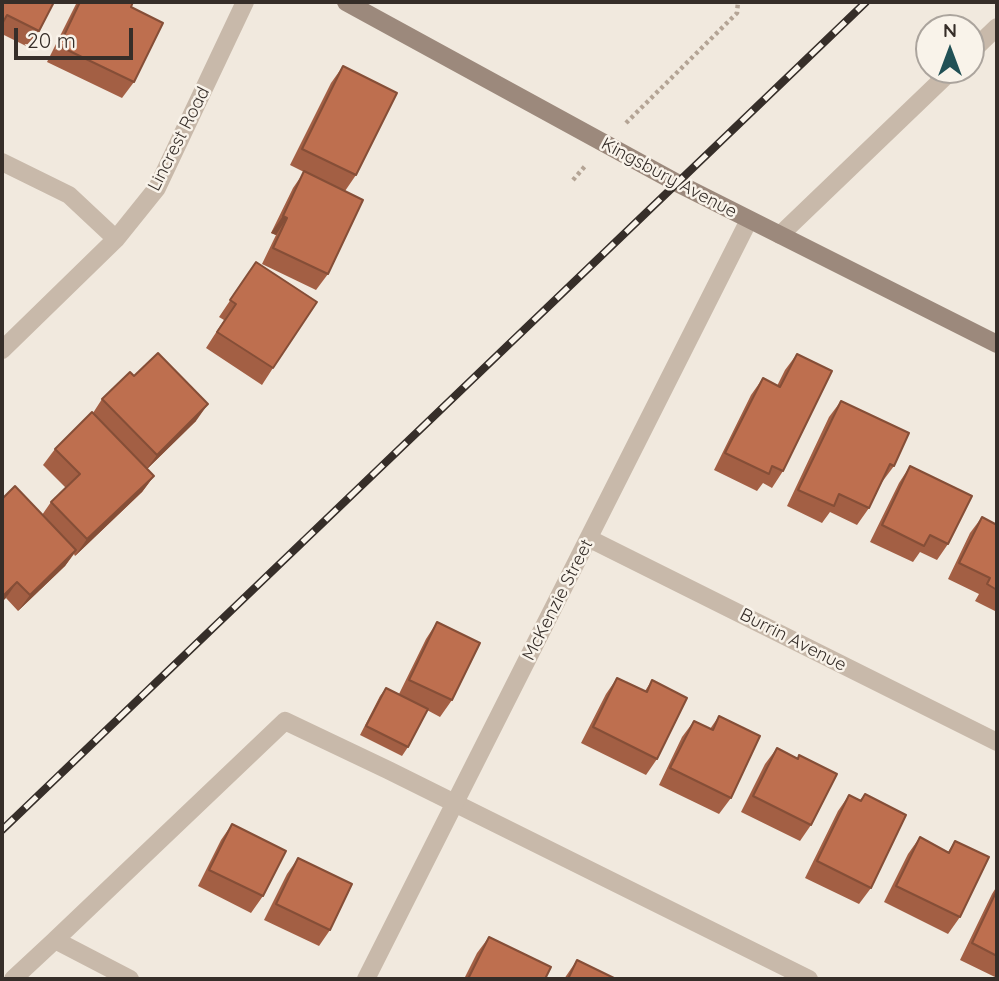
<!DOCTYPE html>
<style>
body{margin:0}
#map{position:relative;width:999px;height:981px;overflow:hidden;background:#f1e9de;font-family:Quicksand,sans-serif}
canvas{display:block}
.frame{position:absolute;inset:0;border:4px solid #362e29;pointer-events:none}
.north{position:absolute;left:915px;top:14px;width:70px;height:70px;box-sizing:border-box;background:#f9f3ea;border:2px solid #aba49d;border-radius:50%;rotate:0deg;font-size:19px;font-weight:700;line-height:28px;text-align:center;color:#362e29}
.north::after{content:'';display:block;margin:auto;width:24px;height:32px;background:#215055;clip-path:polygon(50% 0,100% 100%,50% 72%,0 100%)}
.scale{position:absolute;left:14px;top:28px;width:119px;height:32px;box-sizing:border-box;border:4px solid #362e29;border-top:0;padding-left:9px;font-size:21px;line-height:24px;white-space:nowrap;color:#362e29;-webkit-text-stroke:5px #f9f3ea;paint-order:stroke}
</style>
<div id="map">
<canvas width="999" height="981"></canvas>
<div class="frame"></div>
<div class="north">N</div>
<div class="scale">20 m</div>
</div>
<script>
const context = document.querySelector('canvas').getContext('2d');
context.lineJoin = 'round';
function trace(path, color, width, dash) { context.strokeStyle = color; context.lineWidth = width; context.lineCap = dash ? 'butt' : 'round'; context.setLineDash(dash || []); context.stroke(path); }
function fillPath(path, color) { context.fillStyle = color; context.fill(path, 'evenodd'); }
function write(font, color, halo, rows, align = 'center') {
  context.font = font + ' Quicksand,sans-serif'; context.lineWidth = 5; context.setLineDash([]); context.textBaseline = 'middle'; context.strokeStyle = halo; context.fillStyle = color; for (const [text, x, y, turn = 0] of rows) {
    context.save(); context.translate(x, y); context.rotate((+turn || 0) * Math.PI / 180); context.textAlign = isNaN(turn) ? turn : align; if (halo) context.strokeText(text, 0, 0); context.fillText(text, 0, 0); context.restore();
  }
}
trace(new Path2D(`
 M626,123L737,13L738,2
 M573,180L586,165`), '#b4a495', 4.5, [3.5, 3.5]);
trace(new Path2D(`
 M971,52L997,27
 M780,235L952,70
 M55,940L285,721L388,770L809,979
 M13,979L55,940L130,979`), '#c8b9aa', 18);
trace(new Path2D(`
 M2,162L69,195L116,239
 M2,350L116,239L157,188L245,2
 M590,539L997,742
 M366,979L749,220`), '#c8b9aa', 18);
trace(new Path2D(`
 M346,2L677,183L997,344`), '#9c897c', 18);
const rail = new Path2D(`
 M2,830L866,2`);
trace(rail, '#362e29', 8);
trace(rail, '#f9f3ea', 5, [16]);
fillPath(new Path2D(`
 M2,2L39,31L28,47L2,34Z
 M77,2H133L131,7L134,82L122,98L47,62Z
 M343,66L356,175L345,191L328,274L316,290L262,264L276,235L271,233L293,188L304,172L290,165L331,83Z
 M256,262L273,368L262,385L206,348L224,320L219,317Z
 M797,354L783,471L772,488L763,483L757,491L714,470L751,395L763,378L777,386L785,370Z
 M134,376L196,421L147,469L154,476L142,492L75,556L74,554L65,566L18,611L6,598L42,515L51,502L66,488L43,465L55,449L93,413L102,399Z
 M841,401L894,466L882,482H881L869,508L857,525L830,512L822,523L787,506L829,417Z
 M910,466L948,544L937,560L920,552L913,562L870,542L899,483Z
 M982,517L997,525V612L975,601L979,594L948,579L970,533Z
 M437,622L452,700L440,717L427,710L408,747L402,756L360,735L380,696L386,688L399,694L426,639Z
 M617,678L645,691L652,680L657,759L646,775L581,743L606,694Z
 M719,716L731,798L719,814L659,785L682,737L694,721L710,729Z
 M777,748L797,758L799,755L811,825L800,841L741,812L765,764Z
 M865,794L871,888L859,904L805,878L838,811L849,795L860,800Z
 M232,824L263,896L251,913L198,886L221,840Z
 M920,837L948,852L955,841L960,917L948,934L884,902L908,854Z
 M298,858L330,930L319,946L264,920L287,874Z
 M997,886V978L960,960L992,894Z
 M489,937L545,979H464L477,953Z
 M577,960L616,979H564Z`), '#a35f44');
fillPath(new Path2D(`
 M283,216L287,218L276,235L271,233Z
 M208,404L196,421L145,471L157,455Z
 M154,476L142,492L75,556L87,539Z
 M76,550L65,566L18,611L30,595Z
 M17,582L6,598L2,602V597Z`), '#854e37');
const building = new Path2D(`
 M2,2H54L39,31L7,15L2,24Z
 M80,2H133L131,7L163,23L134,82L59,46Z
 M343,66L397,93L356,175L302,149Z
 M304,171L363,200L328,274L273,248L287,218L283,216Z
 M256,262L317,302L273,368L217,332L236,304L230,300Z
 M158,353L208,404L157,455L102,399L130,372L134,376Z
 M797,354L832,371L783,471L772,466L769,474L725,453L763,378L780,387Z
 M841,401L909,433L894,466L890,464L869,508L839,494L834,506L798,490Z
 M92,412L154,476L87,539L51,502L80,474L55,449Z
 M910,466L972,496L948,544L930,535L924,546L882,525Z
 M15,486L76,550L30,595L17,582L2,597V499Z
 M982,517L997,525V590L987,584L990,578L959,563Z
 M437,622L480,643L452,700L409,680Z
 M617,678L647,692L652,680L687,698L657,759L593,727Z
 M386,688L428,709L408,747L366,726Z
 M719,716L760,736L731,798L670,768L694,721L713,730Z
 M777,748L798,759L799,755L837,774L811,825L753,796Z
 M865,794L906,815L871,888L817,861L849,795L861,801Z
 M232,824L286,851L263,896L209,870Z
 M920,837L949,853L955,841L989,857L960,917L896,886Z
 M298,858L352,884L330,930L276,904Z
 M997,890V956L972,943Z
 M489,937L551,967L545,979H468Z
 M577,960L616,979H568Z`);
fillPath(building, '#be6f4f');
trace(building, '#854e37', 2);
write('18px', '#362e29', '#f9f3ea', [
 ["Lincrest Road",179,139,-63],
 ["Kingsbury Avenue",669,178,28],
 ["McKenzie Street",558,600,-63],
 ["Burrin Avenue",793,640,27]
]);
</script>
